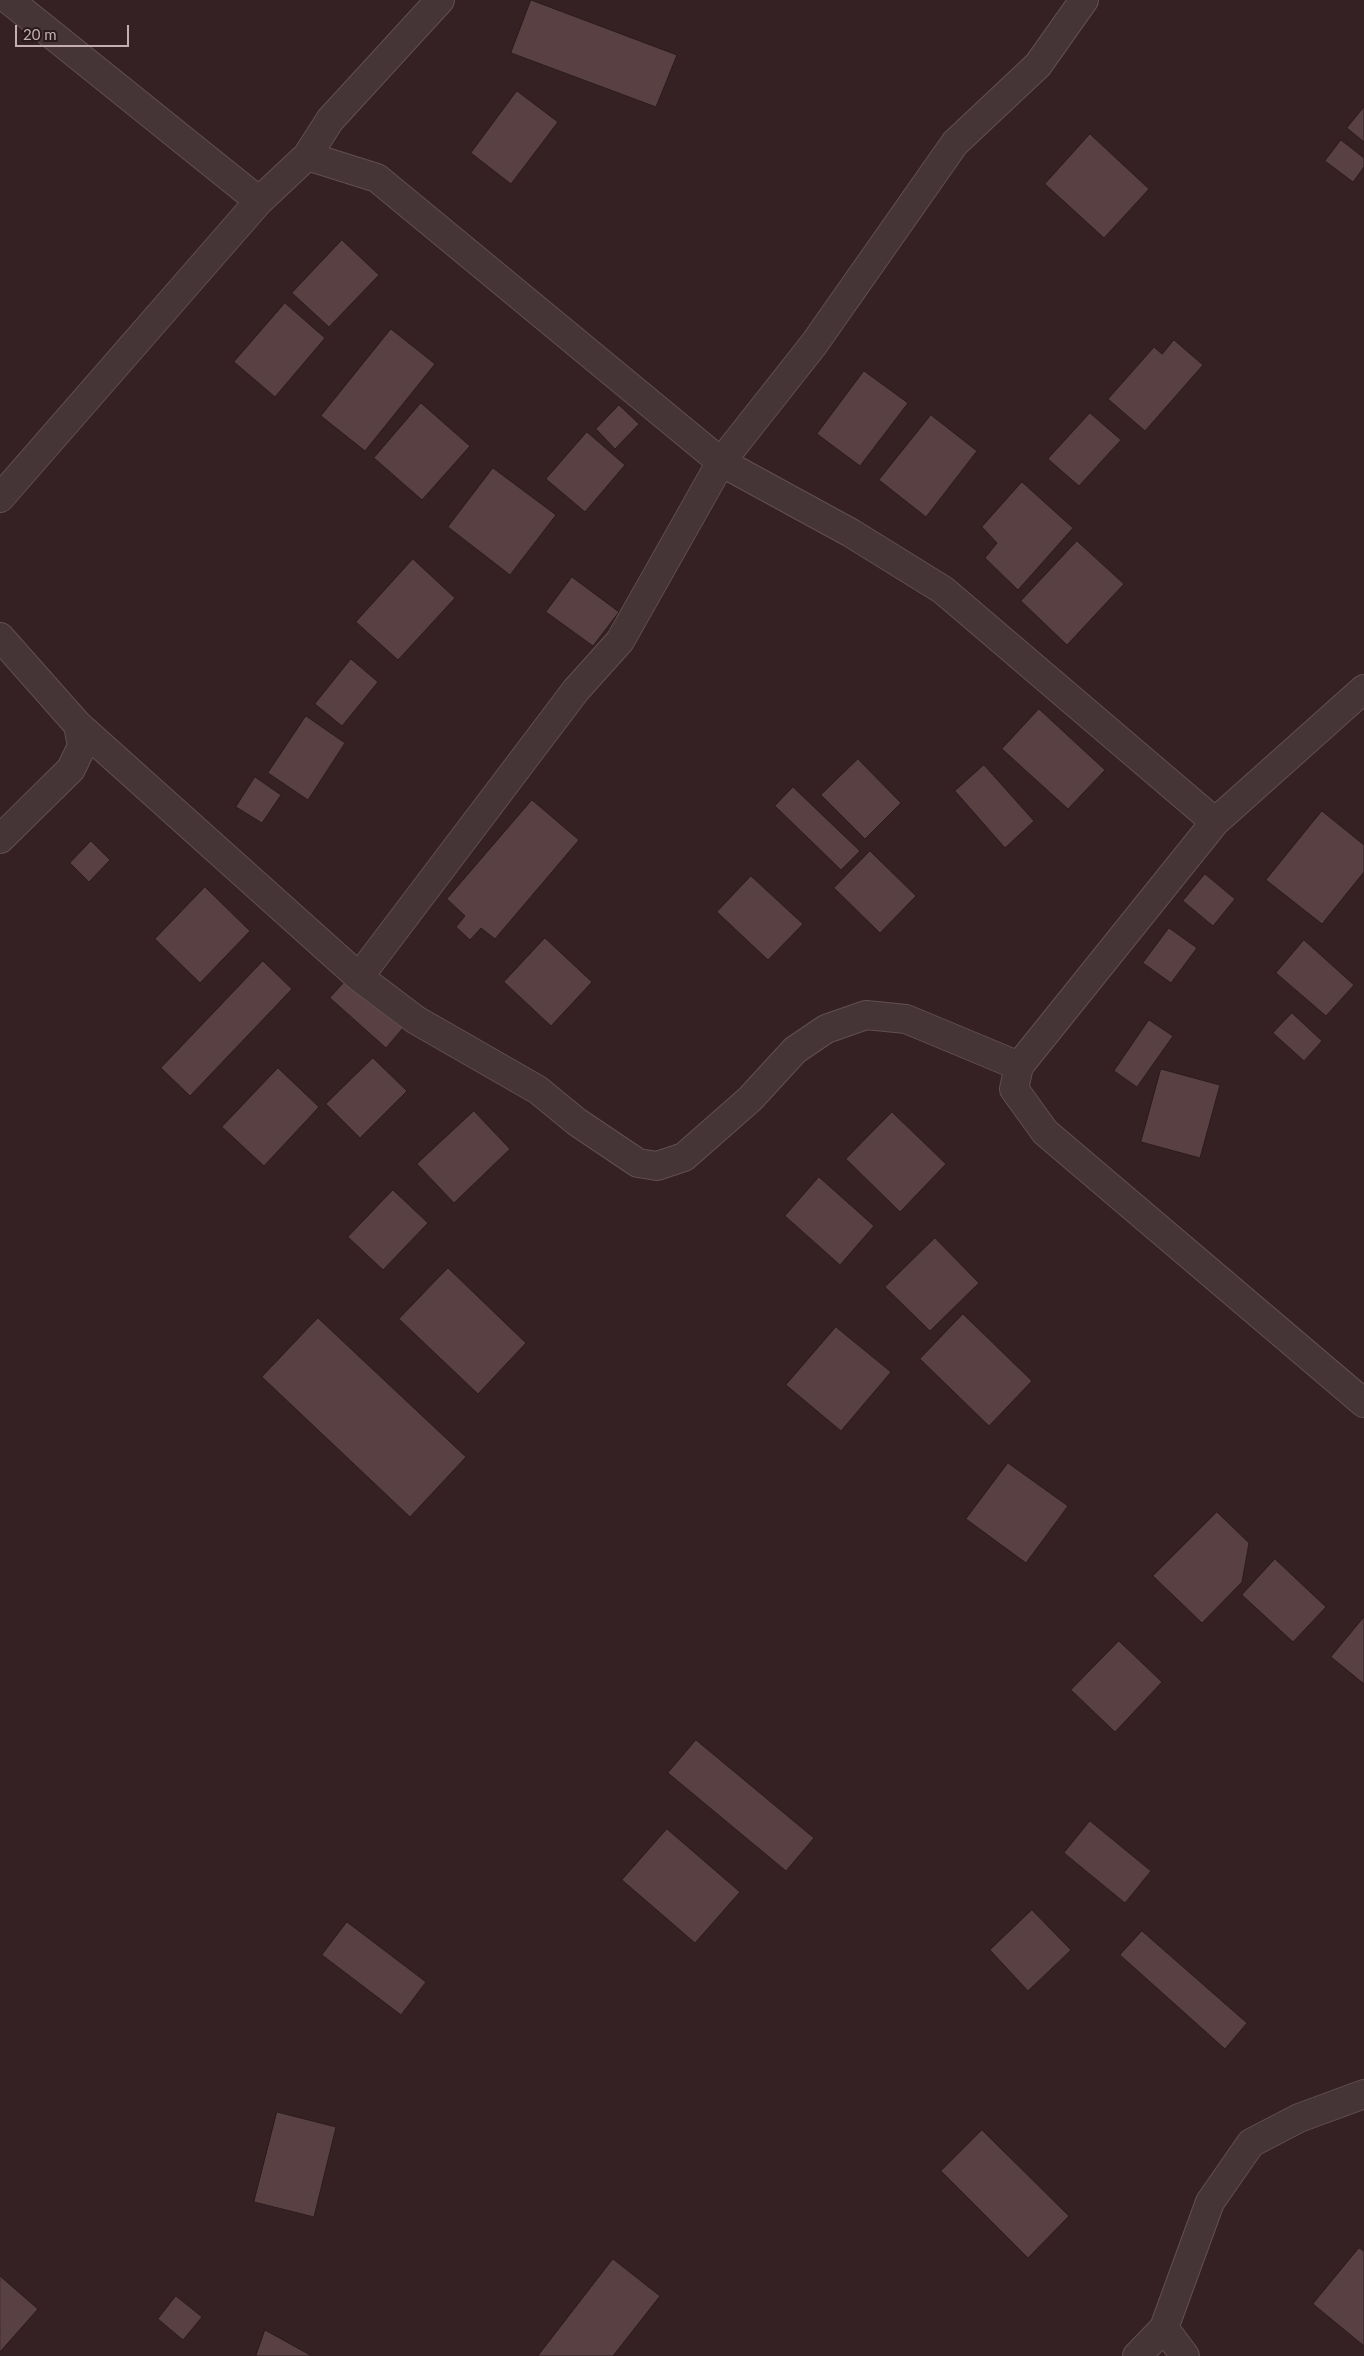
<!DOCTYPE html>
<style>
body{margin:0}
#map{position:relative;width:1364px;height:2356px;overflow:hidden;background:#352124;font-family:Lato,sans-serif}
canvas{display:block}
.scale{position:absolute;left:15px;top:25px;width:114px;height:22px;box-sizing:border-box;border:2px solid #c3afb1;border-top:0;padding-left:6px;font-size:15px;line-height:18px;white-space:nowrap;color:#c3afb1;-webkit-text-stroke:4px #2a1a1c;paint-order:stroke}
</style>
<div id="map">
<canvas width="1364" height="2356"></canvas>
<div class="scale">20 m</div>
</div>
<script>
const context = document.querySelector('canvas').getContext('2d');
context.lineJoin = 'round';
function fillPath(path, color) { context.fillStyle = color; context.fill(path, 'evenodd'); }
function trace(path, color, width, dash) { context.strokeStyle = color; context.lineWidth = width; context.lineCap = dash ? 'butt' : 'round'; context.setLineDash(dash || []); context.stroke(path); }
const building = new Path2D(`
 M531,0L677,55L656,107L511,53Z
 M517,91L558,122L511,184L471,153Z
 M1364,107V142L1347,128Z
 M1090,134L1149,189L1104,238L1045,184Z
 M1341,140L1364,158V167L1353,182L1325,161Z
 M342,240L379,275L329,327L292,293Z
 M285,303L325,338L275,397L234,362Z
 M391,329L435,364L365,451L321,416Z
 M1174,340L1203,365L1145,431L1108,399L1154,347L1162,354Z
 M864,371L908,403L860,466L817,434Z
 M421,403L470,446L422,500L374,458Z
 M619,405L639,424L615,449L596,429Z
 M1090,413L1121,440L1079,486L1048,459Z
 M931,415L977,451L926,517L879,480Z
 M587,432L625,465L585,512L546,479Z
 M493,468L556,515L510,575L448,527Z
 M1022,482L1073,528L1018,590L985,558L997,543L982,527Z
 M1077,541L1124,584L1067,645L1021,601Z
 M413,559L455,598L398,660L356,622Z
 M572,577L619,612L593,646L546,612Z
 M351,659L378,682L342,726L315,704Z
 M1039,709L1105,770L1068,809L1002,749Z
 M306,716L345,743L308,800L268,773Z
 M858,759L901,803L865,839L821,795Z
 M984,765L1034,821L1005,848L955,791Z
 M255,777L281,795L262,823L236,807Z
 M793,787L860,851L841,870L775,806Z
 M532,800L579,840L495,939L481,928L470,940L456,927L465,916L447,899Z
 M1322,811L1364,845V872L1322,924L1266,880Z
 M91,841L110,860L89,882L70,863Z
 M870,851L916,896L880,933L834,888Z
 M1205,874L1235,899L1213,926L1183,901Z
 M751,876L803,924L768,960L717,912Z
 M205,887L250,931L200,983L155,939Z
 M1169,928L1197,948L1171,983L1143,963Z
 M545,938L592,982L551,1026L504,982Z
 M1304,940L1354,985L1326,1016L1276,973Z
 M263,961L292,989L190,1096L161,1068Z
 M347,979L403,1028L386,1048L330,998Z
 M1292,1013L1322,1041L1304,1061L1273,1033Z
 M1149,1020L1173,1036L1137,1087L1114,1071Z
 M373,1058L407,1091L360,1138L326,1104Z
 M278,1068L319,1107L264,1166L222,1127Z
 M1161,1069L1220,1085L1200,1158L1141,1142Z
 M474,1111L510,1149L454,1203L417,1164Z
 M892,1112L946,1164L900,1212L846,1159Z
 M819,1177L874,1226L840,1265L785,1216Z
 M393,1190L428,1223L383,1270L348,1237Z
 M935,1238L979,1283L930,1331L885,1287Z
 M448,1268L526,1343L478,1394L399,1319Z
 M963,1314L1032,1381L989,1426L920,1359Z
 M318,1318L466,1457L410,1517L262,1377Z
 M836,1327L891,1372L841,1431L786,1385Z
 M1008,1463L1068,1506L1026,1563L966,1519Z
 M1217,1512L1249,1543L1242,1582L1202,1623L1153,1576Z
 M1275,1559L1326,1607L1293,1642L1242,1595Z
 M1364,1617V1684L1331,1657Z
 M1119,1641L1162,1682L1115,1732L1071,1690Z
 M696,1740L814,1838L786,1871L668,1773Z
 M1090,1821L1151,1871L1125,1903L1064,1853Z
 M667,1829L740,1892L695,1943L622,1880Z
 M1032,1910L1071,1950L1028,1991L990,1950Z
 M347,1922L426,1982L401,2015L322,1955Z
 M1142,1931L1247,2023L1225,2049L1120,1955Z
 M277,2112L336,2127L314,2217L254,2202Z
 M982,2130L1069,2216L1028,2258L941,2171Z
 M1359,2248L1364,2251V2346L1313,2304Z
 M613,2259L660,2296L613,2356H538Z
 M0,2276L38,2309L0,2352Z
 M176,2296L202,2317L183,2340L158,2319Z
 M265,2330L312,2356H256Z`);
fillPath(building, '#584043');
trace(building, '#2c1c1e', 1);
const minor = new Path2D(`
 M9,0L259,201
 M307,156L330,120L440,0
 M0,498L259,201L307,156L377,178L721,462L851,533L943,590L1215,822
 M0,637L78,725L82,746L71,769L0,839
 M1364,689L1215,822L1019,1066L1014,1089L1045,1132L1364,1403
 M78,725L359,977L416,1020L538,1090L577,1122L638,1163L657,1166L684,1157L750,1099L795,1050L826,1029L866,1015L906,1019L1019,1066
 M359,977L576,690L620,641L721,462L814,344L955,143L1038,65L1084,0
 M1164,2328L1185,2356
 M1137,2356L1164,2328L1210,2202L1251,2143L1299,2118L1364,2094`);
trace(minor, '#614f51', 30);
trace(minor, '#463537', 28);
</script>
